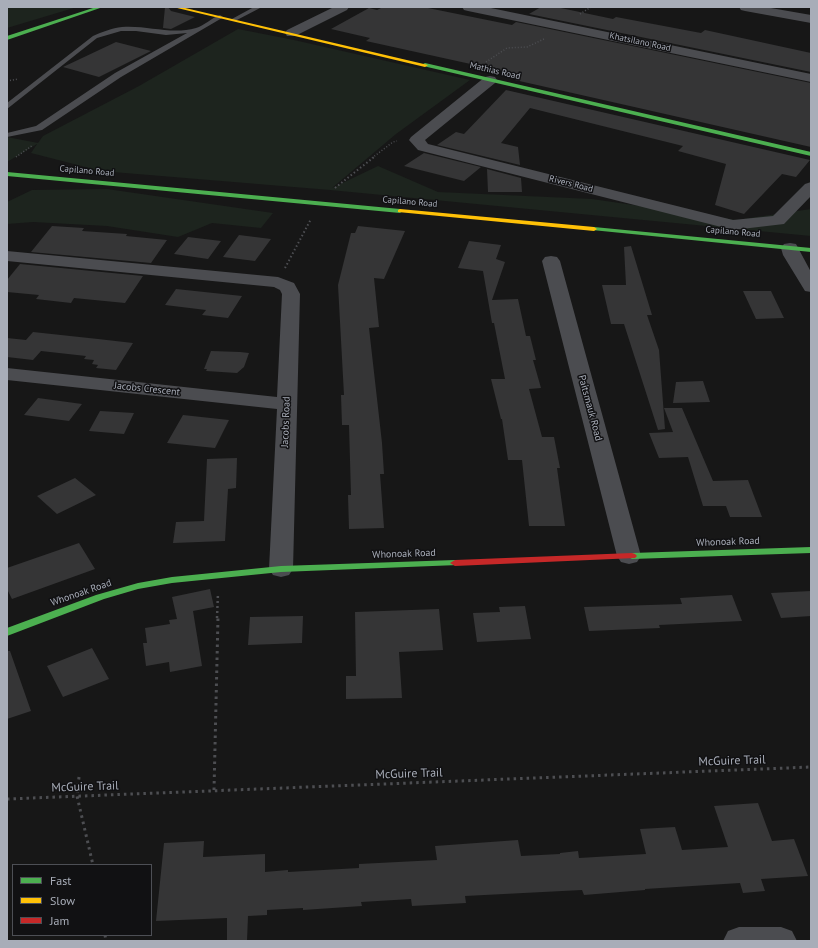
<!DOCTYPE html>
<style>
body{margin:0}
#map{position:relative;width:818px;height:948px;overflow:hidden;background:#171717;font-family:"PT Sans",sans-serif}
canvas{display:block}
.frame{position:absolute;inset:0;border:8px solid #a8adb8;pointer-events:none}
.legend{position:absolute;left:12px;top:864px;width:140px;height:72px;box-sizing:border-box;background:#111113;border:1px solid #4d4f55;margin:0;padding:5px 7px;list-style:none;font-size:12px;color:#a8adb8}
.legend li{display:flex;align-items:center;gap:8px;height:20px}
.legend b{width:20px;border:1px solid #4d4f55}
</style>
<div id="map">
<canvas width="818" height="948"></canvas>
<div class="frame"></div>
<ul class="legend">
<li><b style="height:5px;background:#4caf50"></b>Fast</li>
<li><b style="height:5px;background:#ffc107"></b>Slow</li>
<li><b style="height:5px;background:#c62828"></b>Jam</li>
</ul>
</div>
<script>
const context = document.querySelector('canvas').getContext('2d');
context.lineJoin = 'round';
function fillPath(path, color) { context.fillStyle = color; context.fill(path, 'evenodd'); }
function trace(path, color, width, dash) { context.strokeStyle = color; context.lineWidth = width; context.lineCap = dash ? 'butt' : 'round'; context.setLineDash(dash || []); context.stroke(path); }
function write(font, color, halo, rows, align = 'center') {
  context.font = font + ' "PT Sans",sans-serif'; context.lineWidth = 3; context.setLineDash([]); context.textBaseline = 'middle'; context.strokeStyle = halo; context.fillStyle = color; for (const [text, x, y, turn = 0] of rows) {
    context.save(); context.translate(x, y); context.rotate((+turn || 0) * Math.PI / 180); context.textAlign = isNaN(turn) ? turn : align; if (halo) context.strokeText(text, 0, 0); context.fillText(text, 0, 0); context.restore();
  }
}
fillPath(new Path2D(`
 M7,7H77L7,28Z
 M238,29L294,40L470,80L396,134L332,188L378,166L438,192L592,199L736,220L811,209V236L330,190L101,171L31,153L37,144L7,162V137L38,143L43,136L139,86Z
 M107,189L273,213L261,228L212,223L178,237L107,226L33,222L7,224V202L32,190Z`), '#1d241e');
fillPath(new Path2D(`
 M165,7H168L171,11L195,17L171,29L163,28Z
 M383,7H423L512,25L516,22L811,83V147L515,80L518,77L504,74L507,72L366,41L370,38L331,29L369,8L377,10Z
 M541,7H556L613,19L616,17L701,33L705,30L811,53V72L529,14Z
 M116,42L151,51L99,77L63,67Z
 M506,90L810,160L796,177L782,174L744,214L715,205L726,164L678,151L683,146L530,108L501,143L518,147L520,165L437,145L456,132L464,134Z
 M424,153L481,167L464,181L404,166Z
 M487,169L521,178L522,192H488Z
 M52,226L84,228L82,231L127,234L126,236L167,240L151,263L31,252Z
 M358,226L405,231L384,279L374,278L379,327L369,328L382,443L384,474H380L384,528L349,529L348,495H351L349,425H342L341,395H344L338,285L351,233H355Z
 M239,235L271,239L255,261L223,257Z
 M188,237L221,241L208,259L174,254Z
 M469,241L501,245L496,259L505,262L492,300L518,299L526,336H530L536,360H533L541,388L529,389L542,437H554L560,468H557L565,526H529L522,460H508L502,419H501L491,379H505L494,323H492L483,271L458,268Z
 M631,246L652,315H647L659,350L665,429L658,430L624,324H611L602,285H626L624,247Z
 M20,264L143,276L125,303L74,298L71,303L36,299L39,295L7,292V280Z
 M176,289L242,296L228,318L202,315L206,310L165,305Z
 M743,291H771L784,318L756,319Z
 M33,332L98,339L133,343L116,370L96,368L98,365L92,364L94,360L84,359L86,356L41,351L33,360L7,357V338L26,340Z
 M211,351L240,352L249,353L244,367L237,373L206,371L207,369H204Z
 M703,381L710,402L673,403L676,382Z
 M38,398L82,404L69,421L24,415Z
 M664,408H682L713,481L748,480L762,517H730L726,506H703L688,457L659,458L649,433L673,432Z
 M100,411L134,413L124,434L89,431Z
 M183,415L229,420L215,448L167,443Z
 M237,458L236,488L228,489L225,541L173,543L176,522L204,521L207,459Z
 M75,478L96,495L57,514L37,496Z
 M79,543L95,569L12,599L7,589V568Z
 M210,589L214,607L193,611L202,666L170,672L169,662L146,666L143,643H147L145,628L170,624L169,620L177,619L172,597Z
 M811,591V616L781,618L771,593Z
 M732,595L742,621L659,625L660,628L589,631L584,607L682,604L680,598Z
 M525,606L531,639L477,642L473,613L500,612L499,607Z
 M439,609L443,650L399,652L402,698L346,699V676H356L355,612Z
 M303,616L302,643L248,645L250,617Z
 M92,648L109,679L63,697L47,666Z
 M7,651H10L31,711L7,719Z
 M758,803L772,841L794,839L808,876L761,879L765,891L743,893L740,883L645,889V890L584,895L582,890L465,896L466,903L412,906L411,899L361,902L362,906L303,910V908L267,910V915L248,916L247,941H227V918L156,921L164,843L204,841L203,857L265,854V872L288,870V872L359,868V864L437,860L435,846L518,840L521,856L560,854V853L578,851L579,858L646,854L640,829L675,827L682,850L728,847L714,806Z`), '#353536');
trace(new Path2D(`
 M580,14L591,7
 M486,62L507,48L527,47L544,39
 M7,81L18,79
 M16,157L33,145
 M372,158L393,142L397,141`), '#4d4e52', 1.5, [1, 2]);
trace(new Path2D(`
 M335,188L374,157
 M285,268L311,219`), '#4d4e52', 2, [1.5, 2.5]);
trace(new Path2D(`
 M217,618L218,593`), '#4d4e52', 2.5, [2, 3]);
trace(new Path2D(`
 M79,777L77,796L93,865
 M214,790L218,617
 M7,799L811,767
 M105,935L106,941`), '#4d4e52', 3, [2.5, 4]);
fillPath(new Path2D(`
 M254,7H262L235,21L230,20Z
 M220,15L223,17L222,18L121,77L42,130L7,137V133L36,126L115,73L187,33L166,35L136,31H121L97,38L7,109V103L93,36C102,32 112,28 122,27C147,25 171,35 196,28C204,26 211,18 220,15Z`), '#4b4c50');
fillPath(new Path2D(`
 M334,7H349L347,10L295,36H287L285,33L287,30Z
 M462,7H486L811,74V82L468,11L464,10Z
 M739,7H765L811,15V23L745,11L741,10Z
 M490,76L495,77L497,80L495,83L425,140L428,144L733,220L773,216L805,184L811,182V196L784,224L733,230L418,150L409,140L411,137L485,77Z
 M790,243L796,244L811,272V292L805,291L783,255L781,248L784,244Z
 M7,251L278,277L294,283L300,294L293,569L289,575L281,577L273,575L269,569L277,409L7,380V368L277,397L282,294L280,290L274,287L7,261Z
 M551,256L557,257L560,261L641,556L637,562L629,564L621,562L617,556L542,261L545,257Z
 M739,927H781L792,931L797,941H723L728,931Z`), '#4b4c50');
fillPath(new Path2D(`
 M96,7H103L7,40V36Z
 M425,63L811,152V156L423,66V64Z
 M7,172L400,209L403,211L400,213L7,176Z
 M594,227L811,248V252L592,230L591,229Z
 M811,547V553L632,559L627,556L632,553Z
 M455,560L460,563L458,565L281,572L172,583L138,589L104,599L7,636V628L96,595L138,583L172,577L281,566Z`), '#4caf50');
fillPath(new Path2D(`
 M173,7H181L428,65L425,67Z
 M400,209L594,227L597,229L594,231L398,212V210Z`), '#ffc107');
fillPath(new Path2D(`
 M632,553L635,554L637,556L635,558L455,566L450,563L455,560Z`), '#c62828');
write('9px', '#a8adb8', '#111113', [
 ["Khatsilano Road",640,42,12],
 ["Mathias Road",495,71,13],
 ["Capilano Road",87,171,5],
 ["Rivers Road",571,184,14],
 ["Capilano Road",410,202,5],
 ["Capilano Road",733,232,5]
]);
write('10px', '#a8adb8', '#111113', [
 ["Jacobs Crescent",147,389,6],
 ["Paitsmauk Road",590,408,75],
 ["Jacobs Road",286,422,-88],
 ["Whonoak Road",728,542,-2],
 ["Whonoak Road",404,554,-2],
 ["Whonoak Road",81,593,-19]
]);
write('12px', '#a8adb8', '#111113', [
 ["McGuire Trail",732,761,-2],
 ["McGuire Trail",409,774,-2],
 ["McGuire Trail",85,787,-2]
]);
</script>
